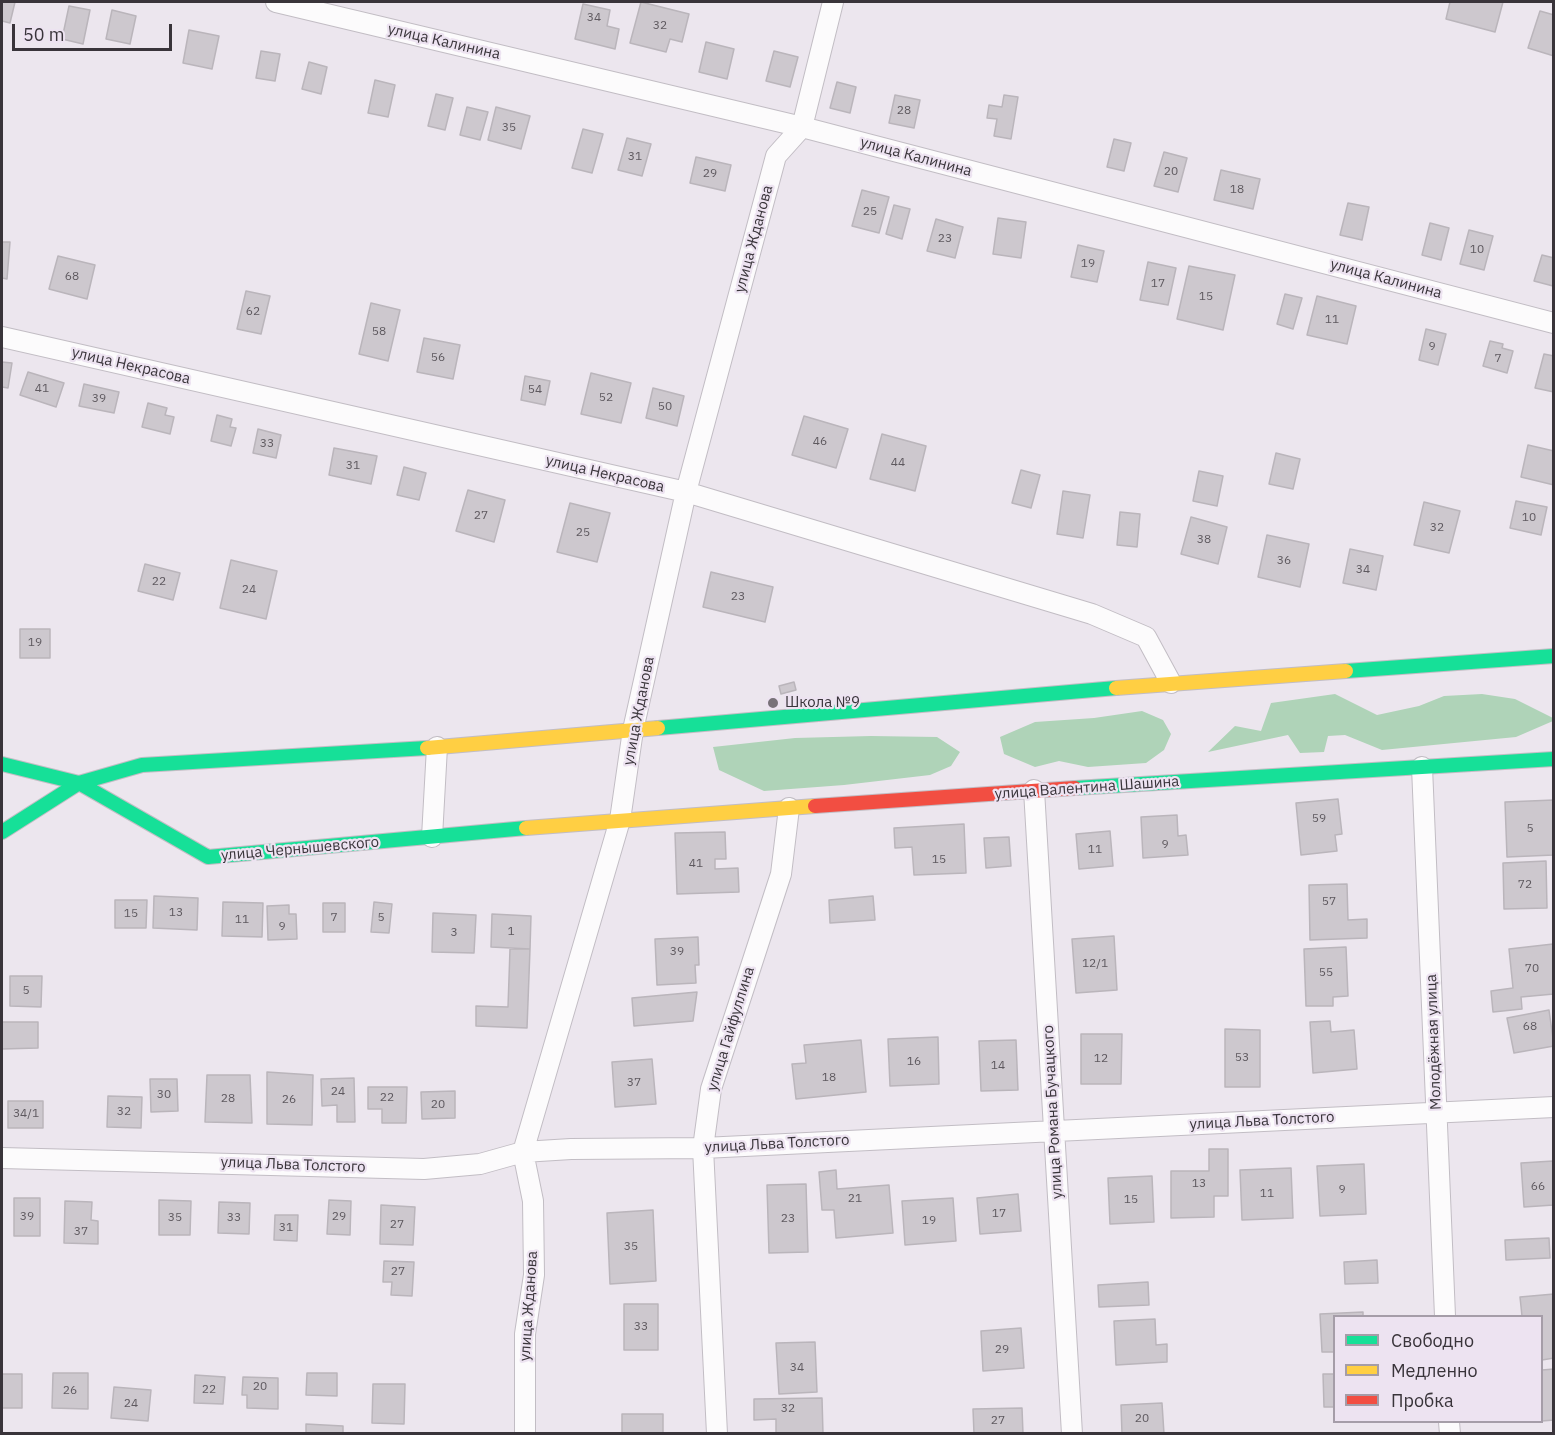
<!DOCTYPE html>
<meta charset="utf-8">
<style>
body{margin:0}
#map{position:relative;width:1555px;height:1435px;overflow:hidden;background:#ece6ee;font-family:"IBM Plex Sans",sans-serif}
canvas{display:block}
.frame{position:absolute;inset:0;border:3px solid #39343a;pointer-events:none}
.legend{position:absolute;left:1333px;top:1315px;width:210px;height:108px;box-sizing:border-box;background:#ede3f1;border:2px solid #a59da8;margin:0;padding:8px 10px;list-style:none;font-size:18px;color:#39343a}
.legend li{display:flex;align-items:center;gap:12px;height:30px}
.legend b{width:30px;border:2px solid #a59da8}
.scale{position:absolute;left:12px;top:24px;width:160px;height:27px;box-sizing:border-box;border:3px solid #39343a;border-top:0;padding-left:8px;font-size:18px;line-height:21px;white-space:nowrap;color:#39343a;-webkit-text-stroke:4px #ede3f1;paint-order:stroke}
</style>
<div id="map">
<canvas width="1555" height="1435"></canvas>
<div class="frame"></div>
<ul class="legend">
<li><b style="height:8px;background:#16e098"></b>Свободно</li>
<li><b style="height:8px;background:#ffcf43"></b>Медленно</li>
<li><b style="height:8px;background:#f24e42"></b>Пробка</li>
</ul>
<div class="scale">50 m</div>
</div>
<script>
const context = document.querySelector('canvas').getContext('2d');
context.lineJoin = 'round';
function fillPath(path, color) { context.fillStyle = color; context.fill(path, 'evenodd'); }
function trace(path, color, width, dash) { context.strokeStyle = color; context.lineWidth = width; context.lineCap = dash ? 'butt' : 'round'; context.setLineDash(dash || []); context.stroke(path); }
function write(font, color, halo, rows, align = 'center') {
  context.font = font + ' "IBM Plex Sans",sans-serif'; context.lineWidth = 4.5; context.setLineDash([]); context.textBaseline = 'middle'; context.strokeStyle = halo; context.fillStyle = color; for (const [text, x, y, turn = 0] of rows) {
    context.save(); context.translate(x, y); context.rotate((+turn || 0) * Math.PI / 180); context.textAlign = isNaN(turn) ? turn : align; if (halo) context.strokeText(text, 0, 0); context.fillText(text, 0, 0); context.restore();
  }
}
fillPath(new Path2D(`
 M1335,694L1377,715L1419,706L1444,696L1482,694L1515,699L1553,718V721L1516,737L1382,750L1345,735L1328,736L1324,752L1300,753L1288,735L1208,752L1235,726L1261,731L1271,703Z
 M1142,711L1163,720L1171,734L1164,750L1146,763L1088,767L1059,761L1035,767L1004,754L1000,737L1035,722L1094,718Z
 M871,736L937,737L960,752L951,766L930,775L844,785L764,791L719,770L713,747L795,738Z`), '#afd3b8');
const building = new Path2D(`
 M2,2H15L10,23L2,21Z
 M641,2L689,14L682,42L670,39L666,52L630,43Z
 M1450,2H1503L1495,32L1446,19Z
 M583,4L610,10L607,26L619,29L615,49L575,39Z
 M69,6L90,10L83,44L62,39Z
 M112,10L136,16L130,44L106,39Z
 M1540,11L1554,15V56L1528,48Z
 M189,30L219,36L212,69L183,63Z
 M706,42L734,49L727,79L699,72Z
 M261,51L280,54L275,81L256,78Z
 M774,51L798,57L790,87L766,81Z
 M309,62L327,67L321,94L302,89Z
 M375,80L395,85L388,117L368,113Z
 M837,82L856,87L850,113L830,108Z
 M436,94L453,98L445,130L428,126Z
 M895,95L920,100L914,128L889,123Z
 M1004,95L1018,97L1011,139L994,136L997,119L987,118L989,105L1002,107Z
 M467,107L488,112L480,140L460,135Z
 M496,107L530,116L521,149L488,140Z
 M583,129L603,134L592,173L572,168Z
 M627,138L651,144L642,176L618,170Z
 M1114,139L1131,143L1124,171L1107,167Z
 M1164,152L1187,158L1178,192L1154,186Z
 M696,157L731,165L725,191L690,183Z
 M1221,170L1260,179L1253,209L1214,200Z
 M862,190L889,197L879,233L852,226Z
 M1348,203L1369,207L1362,240L1340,235Z
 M894,205L910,209L902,239L886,234Z
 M998,218L1026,222L1021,258L993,254Z
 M936,219L963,227L955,258L927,251Z
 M1430,223L1449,228L1441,260L1422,255Z
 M1469,230L1493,236L1484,270L1460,264Z
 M2,242H10L7,279L2,278Z
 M1078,245L1104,251L1097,282L1071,277Z
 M1542,255L1554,258L1553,286L1534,281Z
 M58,256L95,265L87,299L49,289Z
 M1148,262L1176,268L1168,305L1140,300Z
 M1189,266L1235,275L1223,330L1177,319Z
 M246,291L270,296L261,334L237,329Z
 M1285,294L1302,298L1293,329L1277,324Z
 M1317,296L1356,306L1347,344L1307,335Z
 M371,303L400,310L388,361L359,354Z
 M1426,329L1446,334L1438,365L1419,360Z
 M424,338L460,345L453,379L417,372Z
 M1490,341L1503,344L1502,348L1513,351L1507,373L1483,366Z
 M1544,354L1554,356V392L1535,388Z
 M2,362L12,363L8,388L2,387Z
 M28,372L64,383L56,407L20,395Z
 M591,373L631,383L621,423L581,414Z
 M525,376L550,381L545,405L521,400Z
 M84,384L119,392L114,413L79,406Z
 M653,388L684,396L677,426L646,418Z
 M148,403L167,408L165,415L174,417L170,434L142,427Z
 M217,415L232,419L230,427L236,428L231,446L211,441Z
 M804,416L848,429L836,468L792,455Z
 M258,429L281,435L276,458L253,453Z
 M882,434L926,446L915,491L870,479Z
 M1528,445L1554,451V485L1521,477Z
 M334,448L377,456L371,484L329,475Z
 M1276,453L1300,459L1293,489L1269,484Z
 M404,467L426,473L419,500L397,495Z
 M1021,470L1040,475L1031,508L1012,503Z
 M1199,471L1223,476L1217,506L1193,501Z
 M468,490L505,500L494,542L456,531Z
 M1063,491L1090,495L1083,538L1057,534Z
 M1516,501L1547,507L1541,535L1510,528Z
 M1424,502L1460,511L1449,553L1414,545Z
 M570,503L610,513L597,562L557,552Z
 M1120,512L1140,514L1137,547L1117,545Z
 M1191,517L1227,527L1218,564L1181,554Z
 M1267,535L1309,544L1300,587L1258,577Z
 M1350,549L1383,556L1376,590L1343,583Z
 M231,560L277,571L266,619L220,608Z
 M145,564L180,573L173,600L138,591Z
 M711,572L773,587L765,622L703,607Z
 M20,629H50V658H20Z
 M794,682L796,690L781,694L779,686Z
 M1338,799L1342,834L1335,835L1337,851L1301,855L1296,803Z
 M1554,800V855L1507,857L1505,802Z
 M1177,815L1178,836L1186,835L1188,855L1143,858L1141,817Z
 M964,824L966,873L914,875L912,847L895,848L894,828Z
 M1110,831L1113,866L1079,869L1076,834Z
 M725,832L726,859H715V869L738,868L739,892L677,894L675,833Z
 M1009,837L1011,866L986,868L984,838Z
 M1546,861L1547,908L1504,909L1503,863Z
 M1347,884L1348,920L1367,919V938L1310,940L1309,885Z
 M154,896L198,898L197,930L153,928Z
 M873,896L875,920L830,923L829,900Z
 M115,900H147L146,928H115Z
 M223,902L263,903L262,937L222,936Z
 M374,902L392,904L389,933L371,932Z
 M323,903H345V932H323Z
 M289,905V914H296L297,939L268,940L267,906Z
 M433,913L476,915L474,953L432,952Z
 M492,914L531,916L530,949L491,947Z
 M1114,936L1117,990L1076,993L1072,939Z
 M698,937L699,965H695L696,983L657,985L655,939Z
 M1553,944L1554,994L1521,997L1522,1009L1493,1012L1491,991L1513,988L1509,949Z
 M1346,947L1348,996L1333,997V1006H1306L1304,949Z
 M510,949H530L527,1028L476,1026V1006L508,1007Z
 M10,976H42L41,1007L10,1006Z
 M697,992L693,1021L634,1026L632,998Z
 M1549,1010L1554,1046L1514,1053L1507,1018Z
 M1330,1021L1331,1032L1354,1030L1357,1069L1313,1073L1310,1022Z
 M2,1022H38V1048L2,1049Z
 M1225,1029L1260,1030V1087H1225Z
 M1081,1034H1122L1121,1084H1081Z
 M938,1037L939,1084L890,1086L888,1039Z
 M861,1040L866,1092L796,1099L792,1064L806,1063L804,1045Z
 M1016,1040L1018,1090L981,1091L979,1041Z
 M652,1059L656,1104L615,1107L612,1062Z
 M267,1072L313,1075L312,1125L267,1124Z
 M207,1075H250L252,1123L205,1122Z
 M354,1078L355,1122H337V1105L322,1106L321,1079Z
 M150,1079H177L178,1111L151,1112Z
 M368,1087H407L406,1123H382V1109H368Z
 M455,1091V1118L422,1119L421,1092Z
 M108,1096L142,1097L141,1128L107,1127Z
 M8,1101H43V1128H8Z
 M1209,1149H1228V1196H1214V1217L1171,1218V1171H1209Z
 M1553,1161L1554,1205L1524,1207L1521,1163Z
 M1364,1164L1366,1214L1320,1216L1317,1166Z
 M1291,1168L1293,1218L1242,1220L1240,1170Z
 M836,1170L837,1189L889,1185L893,1233L836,1238L834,1210H822L819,1172Z
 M1152,1176L1154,1222L1110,1224L1108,1178Z
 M806,1184L808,1252L769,1253L767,1185Z
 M1018,1194L1021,1231L980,1234L977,1198Z
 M14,1198H40V1236H14Z
 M953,1198L956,1241L905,1245L902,1201Z
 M159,1200L191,1201L190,1235H159Z
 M329,1200L351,1201L350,1235L327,1234Z
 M65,1201L92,1202L91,1220L98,1221V1244L64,1243Z
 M219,1202L250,1203L249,1234L218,1233Z
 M381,1205L415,1207L413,1245L380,1244Z
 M653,1210L656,1281L610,1284L607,1213Z
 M275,1215H298L297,1241L274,1240Z
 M1549,1238L1550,1258L1506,1260L1505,1240Z
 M1377,1260L1378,1283L1345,1284L1344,1262Z
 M384,1261L414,1262L412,1296L391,1295L392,1282H383Z
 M1148,1282L1149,1305L1099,1307L1098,1285Z
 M1554,1294V1358L1542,1360V1316H1522L1520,1297Z
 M624,1304H658V1350H624Z
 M1363,1312V1316H1334V1352H1322L1320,1314Z
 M1155,1319L1156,1345L1167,1344V1362L1116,1365L1114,1321Z
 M1021,1328L1024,1368L983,1371L981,1331Z
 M815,1342L817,1392L779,1394L776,1343Z
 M1554,1369V1420L1542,1421V1370Z
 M53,1373H88V1409L52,1408Z
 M307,1373H337V1396L306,1395Z
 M2,1374H22V1408H2Z
 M1323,1374H1334V1407H1324Z
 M195,1375L225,1377L223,1404L194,1403Z
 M243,1377L278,1378V1409L247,1408V1395H242Z
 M373,1384H405L404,1424L372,1423Z
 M114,1387L151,1390L148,1421L111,1418Z
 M822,1398L823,1434H776V1419L754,1420V1399Z
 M1162,1403L1164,1434H1122L1121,1405Z
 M1022,1408L1023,1434H974L973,1409Z
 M622,1414H663V1434H622Z
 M306,1424L343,1426V1434H306Z`);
fillPath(building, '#cdc8ce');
trace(building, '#bab5bb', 1.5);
const street = new Path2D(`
 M276,2L802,127L1554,323
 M2,337L686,492L1092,614L1146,637L1171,683
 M1422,767L1445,1316
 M1034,790L1072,1434
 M432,837L437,747
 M2,1158L424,1169L480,1164L523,1152L571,1149L703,1148L1554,1107
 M1449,1422L1450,1434
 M525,1434V1334L534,1275L533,1201L523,1152L620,820L633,730L686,492L776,156L802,127L833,2
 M717,1434L703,1148L711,1089L781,874L789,808`);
const fast = new Path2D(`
 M1346,671L1554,656
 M658,728L1116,688
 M2,764L79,783L208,857L526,828
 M1075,788L1554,759
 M2,832L79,783L142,765L427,748`);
const slow = new Path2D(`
 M1116,688L1346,671
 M427,748L658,728
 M526,828L815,806`);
const jam = new Path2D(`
 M815,806L1075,788`);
trace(street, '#c2bdc4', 22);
trace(fast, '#c2bdc4', 16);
trace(slow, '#c2bdc4', 16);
trace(jam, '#c2bdc4', 16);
trace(street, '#fcfbfc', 20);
trace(fast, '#16e098', 14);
trace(slow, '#ffcf43', 14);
trace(jam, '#f24e42', 14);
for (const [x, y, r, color] of [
 [773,703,6,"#787279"]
]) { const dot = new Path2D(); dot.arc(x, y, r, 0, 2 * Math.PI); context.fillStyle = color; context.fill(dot); trace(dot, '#ede3f1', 2); }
write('12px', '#5e595f', null, [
 ["34",594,18],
 ["32",660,26],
 ["28",904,111],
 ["35",509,128],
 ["31",635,157],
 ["20",1171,172],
 ["29",710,174],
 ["18",1237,190],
 ["25",870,212],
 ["23",945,239],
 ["10",1477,250],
 ["19",1088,264],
 ["68",72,277],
 ["17",1158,284],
 ["15",1206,297],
 ["62",253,312],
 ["11",1332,320],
 ["58",379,332],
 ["9",1432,347],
 ["56",438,358],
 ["7",1498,359],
 ["41",42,389],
 ["54",535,390],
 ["52",606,398],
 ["39",99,399],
 ["50",665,407],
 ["46",820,442],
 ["33",267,444],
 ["44",898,463],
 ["31",353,466],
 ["27",481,516],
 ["10",1529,518],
 ["32",1437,528],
 ["25",583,533],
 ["38",1204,540],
 ["36",1284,561],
 ["34",1363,570],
 ["22",159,582],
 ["24",249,590],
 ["23",738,597],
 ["19",35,643],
 ["59",1319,819],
 ["5",1530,829],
 ["9",1165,845],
 ["11",1095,850],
 ["15",939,860],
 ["41",696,864],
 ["72",1525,885],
 ["57",1329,902],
 ["13",176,913],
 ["15",131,914],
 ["7",334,918],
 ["5",381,918],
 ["11",242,920],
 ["9",282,927],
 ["1",511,932],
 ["3",454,933],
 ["39",677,952],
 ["12/1",1095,964],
 ["70",1532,969],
 ["55",1326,973],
 ["5",26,991],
 ["68",1530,1027],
 ["53",1242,1058],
 ["12",1101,1059],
 ["16",914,1062],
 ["14",998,1066],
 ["18",829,1078],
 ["37",634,1083],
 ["24",338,1092],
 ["30",164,1095],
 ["22",387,1098],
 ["28",228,1099],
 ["26",289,1100],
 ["20",438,1105],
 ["32",124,1112],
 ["34/1",26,1114],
 ["13",1199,1184],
 ["66",1538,1187],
 ["9",1342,1190],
 ["11",1267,1194],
 ["21",855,1199],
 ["15",1131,1200],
 ["17",999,1214],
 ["39",27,1217],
 ["29",339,1217],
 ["35",175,1218],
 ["33",234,1218],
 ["23",788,1219],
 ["19",929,1221],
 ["27",397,1225],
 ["31",286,1228],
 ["37",81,1232],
 ["35",631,1247],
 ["27",398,1272],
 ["33",641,1327],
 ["29",1002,1350],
 ["34",797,1368],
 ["20",260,1387],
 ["22",209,1390],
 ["26",70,1391],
 ["24",131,1404],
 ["32",788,1409],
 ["20",1142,1419],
 ["27",998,1421]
]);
write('15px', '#39343a', '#ede3f1', [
 ["улица Калинина",444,42,13],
 ["улица Калинина",916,157,15],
 ["улица Жданова",754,239,-75],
 ["улица Калинина",1386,279,15],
 ["улица Некрасова",131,366,13],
 ["улица Некрасова",605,474,13],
 ["улица Жданова",639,711,-79],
 ["улица Валентина Шашина",1087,788,-4],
 ["улица Чернышевского",300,849,-5],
 ["улица Гайфуллина",731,1029,-73],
 ["Молодёжная улица",1434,1042,-92],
 ["улица Романа Бучацкого",1053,1112,-93],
 ["улица Льва Толстого",1262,1121,-3],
 ["улица Льва Толстого",777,1144,-3],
 ["улица Льва Толстого",293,1165,2],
 ["улица Жданова",529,1306,-86]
]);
write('15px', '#39343a', '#ede3f1', [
 ["Школа №9",785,703]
], 'left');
</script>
